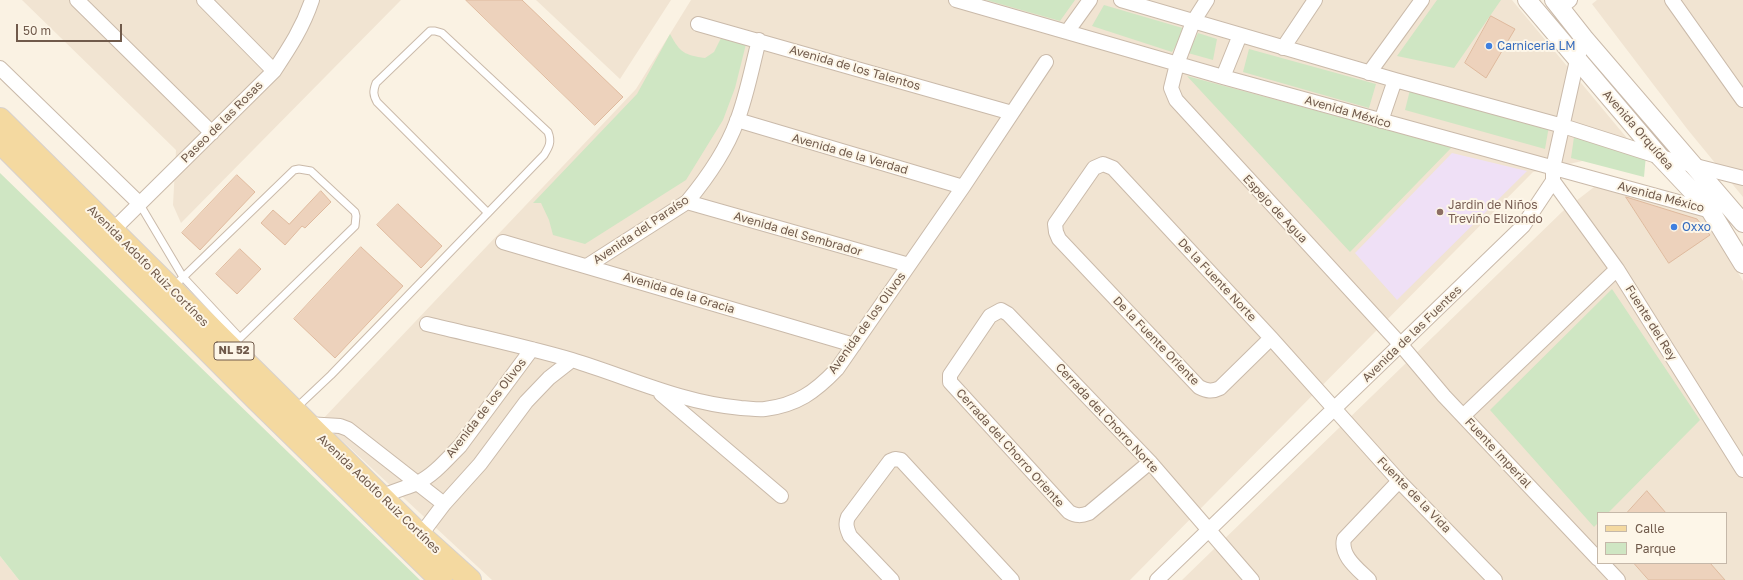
<!DOCTYPE html>
<meta charset="utf-8">
<style>
body{margin:0}
#map{position:relative;width:1743px;height:580px;overflow:hidden;background:#faf2e3;font-family:"Golos Text",sans-serif}
canvas{display:block}
.legend{position:absolute;left:1597px;top:512px;width:130px;height:52px;box-sizing:border-box;background:#fdf6e8;border:1px solid #c5b8a9;margin:0;padding:5px 7px;list-style:none;font-size:12px;color:#705a4b}
.legend li{display:flex;align-items:center;gap:8px;height:20px}
.legend b{width:20px;border:1px solid #c5b8a9}
.scale{position:absolute;left:16px;top:24px;width:106px;height:18px;box-sizing:border-box;border:2px solid #705a4b;border-top:0;padding-left:5px;font-size:12px;line-height:14px;white-space:nowrap;color:#705a4b;-webkit-text-stroke:3px #fdf6e8;paint-order:stroke}
</style>
<div id="map">
<canvas width="1743" height="580"></canvas>
<ul class="legend">
<li><b style="height:5px;background:#f4d9a0"></b>Calle</li>
<li><b style="height:11px;background:#cfe6c3"></b>Parque</li>
</ul>
<div class="scale">50 m</div>
</div>
<script>
const context = document.querySelector('canvas').getContext('2d');
context.lineJoin = 'round';
function fillPath(path, color) { context.fillStyle = color; context.fill(path, 'evenodd'); }
function trace(path, color, width, dash) { context.strokeStyle = color; context.lineWidth = width; context.lineCap = dash ? 'butt' : 'round'; context.setLineDash(dash || []); context.stroke(path); }
function write(font, color, halo, rows, align = 'center') {
  context.font = font + ' "Golos Text",sans-serif'; context.lineWidth = 4; context.setLineDash([]); context.textBaseline = 'middle'; context.strokeStyle = halo; context.fillStyle = color; for (const [text, x, y, turn = 0] of rows) {
    context.save(); context.translate(x, y); context.rotate((+turn || 0) * Math.PI / 180); context.textAlign = isNaN(turn) ? turn : align; if (halo) context.strokeText(text, 0, 0); context.fillText(text, 0, 0); context.restore();
  }
}
fillPath(new Path2D(`
 M22,0H401L181,223L173,205L176,150Z
 M536,0H671L620,79Z
 M691,0H1512L1636,149L1533,172L1130,580H492L321,421L636,89Z
 M1597,0H1743V197L1688,130L1592,4Z
 M1598,184L1701,213L1717,236L1743,281V580H1182L1563,211ZM1598,513H1726V563H1598Z
 M0,556L19,580H0Z`), '#f1e4d2');
fillPath(new Path2D(`
 M1452,153L1527,171L1397,300L1355,253Z`), '#efe0f6');
fillPath(new Path2D(`
 M986,0H1075L1060,21Z
 M1437,0H1501L1454,68L1397,56Z
 M1104,5L1186,29L1172,52L1092,26Z
 M1198,33L1217,39L1213,60L1188,53Z
 M670,34C680,53 685,55 705,58L714,52L722,36L747,40L735,88L723,120L686,180L585,244L553,235L549,220L541,203H533L637,94Z
 M1249,49L1376,84L1369,108L1243,72Z
 M1187,76L1452,147L1350,252Z
 M1410,90L1549,126L1545,149L1405,110Z
 M1574,137L1646,155L1644,177L1571,158Z
 M0,173L420,580H19L0,556Z
 M1612,289L1700,420L1608,513H1598V523L1594,527L1490,410Z`), '#cfe6c3');
const building = new Path2D(`
 M466,0H522L623,97L595,125Z
 M1491,16L1515,29L1486,78L1465,63Z
 M237,175L255,192L200,250L182,233Z
 M321,191L331,202L305,228L302,226L285,245L261,223L273,210L289,224Z
 M1626,197L1697,219L1710,235L1669,263Z
 M398,204L442,246L421,268L377,225Z
 M361,247L403,286L335,358L294,319Z
 M240,249L261,269L237,294L216,274Z
 M1647,491L1666,513H1627Z
 M1634,563H1710L1725,580H1649Z`);
fillPath(building, '#edd2bc');
trace(building, '#dfba9e', 1);
const service = new Path2D(`
 M139,203L183,277L240,338L238,340
 M172,288L294,170L299,169L311,171L355,212L356,216L355,226L240,338
 M296,408L331,375L544,155C549,147 552,142 548,132L442,33L435,31H430L376,83C373,91 373,95 377,102L488,213`);
const minor = new Path2D(`
 M77,0L212,133
 M204,0L274,71
 M956,0L1223,77L1711,211
 M1121,0L1395,80L1563,126L1660,157L1743,178
 M1207,0L1193,22L1177,64L1171,88L1176,100L1401,345L1444,396L1598,559
 M1672,0L1743,100
 M1560,8L1570,0
 M698,24L1012,113
 M1067,32L1090,0
 M1283,48L1315,0
 M0,68L139,203
 M1369,73L1422,0
 M1223,77L1240,35
 M737,120L963,187
 M1381,121L1395,80
 M1553,181L1617,269L1743,470
 M687,202L909,265
 M107,236L274,71C290,47 303,27 312,0
 M503,242L854,345
 M587,266L687,202C707,178 726,151 737,121C747,95 752,67 759,40
 M427,324C476,336 524,346 572,360C628,377 682,403 741,408C748,408 757,410 765,409C797,405 815,392 837,369L963,187L1046,62
 M1271,338L1220,388C1212,392 1207,391 1199,387L1059,239L1056,232L1055,224L1094,168L1103,164L1113,168L1271,338L1399,481L1495,580
 M661,394L781,496
 M1463,416L1617,269
 M307,424L340,426L348,429L444,504
 M1150,462L1089,513C1081,516 1076,516 1069,512L950,382V375L990,316L1001,310L1008,314L1150,462L1252,580
 M379,502C386,491 405,489 417,483C434,475 447,459 460,446L532,349
 M416,541L444,504L480,464L526,402L549,378L572,360
 M1602,563L1618,580
 M892,580L850,536C847,529 845,524 848,517L890,461L895,459L901,460L1012,580
 M1157,580L1523,226L1553,181V168L1577,60L1584,38
 M1369,580C1358,569 1340,556 1344,539L1399,481`);
const tertiary = new Path2D(`
 M1527,0L1660,157L1710,210L1743,264
 M1554,0L1584,38L1743,223`);
const primary = new Path2D(`
 M0,119L420,535L470,580
 M0,142L257,400L441,580`);
trace(service, '#cabaaa', 9);
trace(minor, '#cabaaa', 16);
trace(tertiary, '#cabaaa', 20);
trace(primary, '#d7d1cd', 24);
trace(service, '#fff', 7);
trace(minor, '#fff', 14);
trace(tertiary, '#fff', 18);
trace(primary, '#f4d9a0', 22);
for (const [x, y, r, color] of [
 [1489,46,4,"#3f7fe0"],
 [1440,212,4,"#8d6e63"],
 [1674,227,4,"#3f7fe0"]
]) { const dot = new Path2D(); dot.arc(x, y, r, 0, 2 * Math.PI); context.fillStyle = color; context.fill(dot); trace(dot, '#fdf6e8', 1.5); }
for (const [x, y, w] of [
 [234,351,40]
]) { const box = new Path2D(); box.roundRect(x - w / 2, y - 9, w, 18, 3); context.fillStyle = '#fdf6e8'; context.fill(box); trace(box, '#705a4b', 1); }
write('bold 11px', '#705a4b', null, [
 ["NL 52",234,351]
]);
write('12px', '#366cbe', '#fdf6e8', [
 ["Carniceria LM",1497,46],
 ["Oxxo",1682,227]
], 'left');
write('12px', '#705a4b', '#fdf6e8', [
 ["Avenida de los Talentos",855,68,16],
 ["Avenida México",1348,112,16],
 ["Paseo de las Rosas",222,122,-45],
 ["Avenida Orquídea",1638,130,49],
 ["Avenida de la Verdad",850,154,16],
 ["Avenida México",1661,197,15],
 ["Espejo de Agua",1275,209,47],
 ["Avenida del Paraíso",641,230,-34],
 ["Avenida del Sembrador",798,234,16],
 ["Avenida Adolfo Ruiz Cortínes",148,266,45],
 ["De la Fuente Norte",1217,280,47],
 ["Avenida de la Gracia",679,293,17],
 ["Avenida de los Olivos",867,323,-54],
 ["Fuente del Rey",1651,323,58],
 ["Avenida de las Fuentes",1412,334,-44],
 ["De la Fuente Oriente",1156,341,46],
 ["Avenida de los Olivos",486,408,-52],
 ["Cerrada del Chorro Norte",1107,418,47],
 ["Cerrada del Chorro Oriente",1010,448,48],
 ["Fuente Imperial",1498,453,47],
 ["Avenida Adolfo Ruiz Cortínes",379,494,44],
 ["Fuente de la Vida",1414,495,46]
]);
write('12px', '#785e54', '#fdf6e8', [
 ["Jardin de Niños",1448,205],
 ["Treviño Elizondo",1448,219]
], 'left');
</script>
